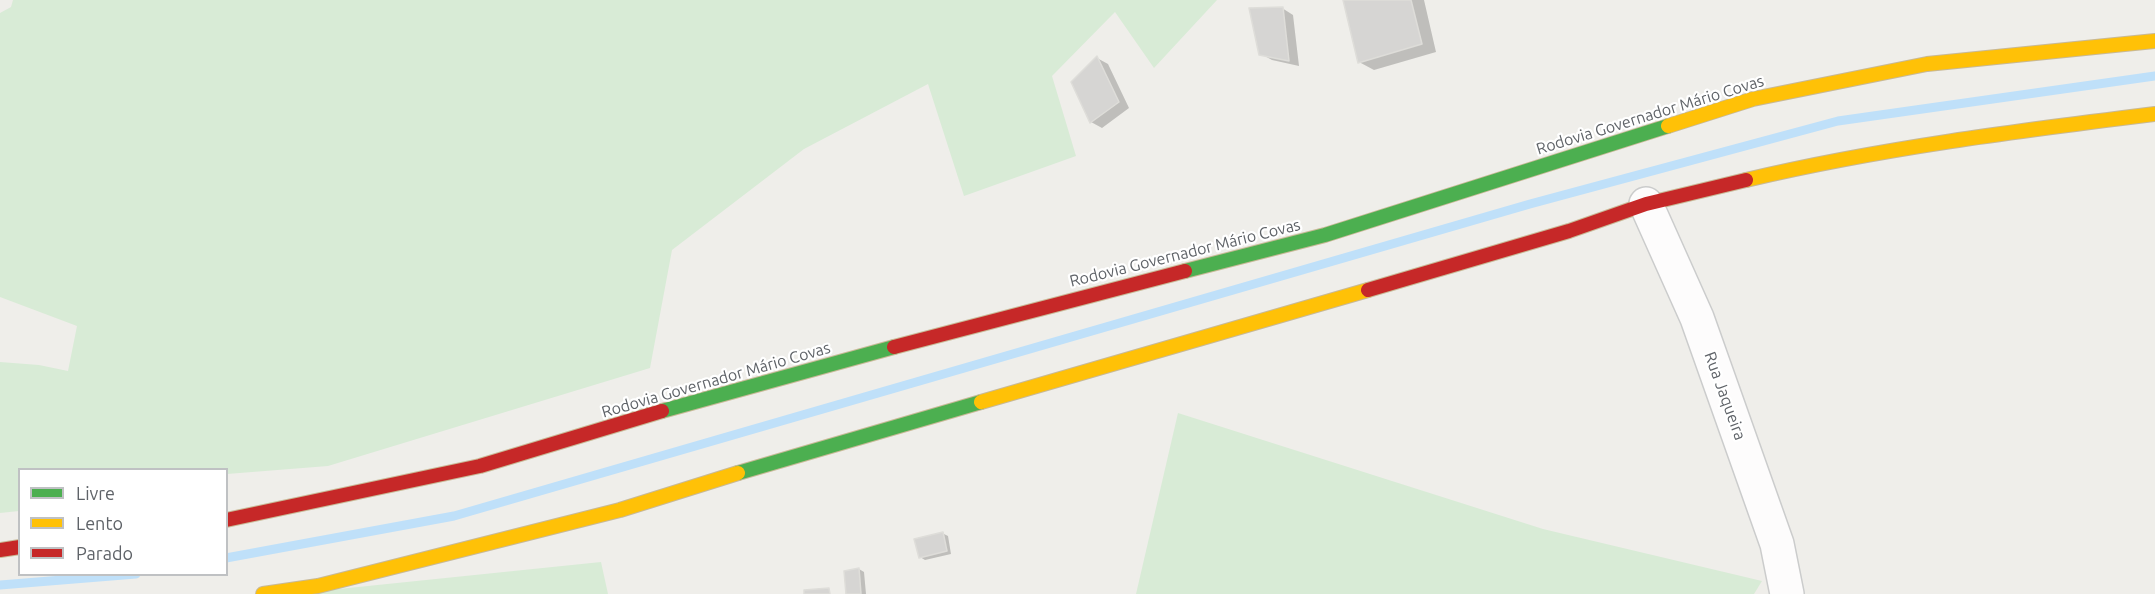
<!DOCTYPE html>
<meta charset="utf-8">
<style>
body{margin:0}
#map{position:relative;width:2155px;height:594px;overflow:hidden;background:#efeeea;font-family:Ubuntu,sans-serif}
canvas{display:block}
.legend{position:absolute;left:18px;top:468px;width:210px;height:108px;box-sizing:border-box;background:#fff;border:2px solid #bfc1c3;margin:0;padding:8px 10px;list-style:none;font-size:18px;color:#5f6368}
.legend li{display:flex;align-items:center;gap:12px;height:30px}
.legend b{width:30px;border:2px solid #bfc1c3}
</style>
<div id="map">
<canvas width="2155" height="594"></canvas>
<ul class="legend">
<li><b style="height:8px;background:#4caf50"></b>Livre</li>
<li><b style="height:8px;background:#ffc107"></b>Lento</li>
<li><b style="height:8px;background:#c62828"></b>Parado</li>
</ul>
</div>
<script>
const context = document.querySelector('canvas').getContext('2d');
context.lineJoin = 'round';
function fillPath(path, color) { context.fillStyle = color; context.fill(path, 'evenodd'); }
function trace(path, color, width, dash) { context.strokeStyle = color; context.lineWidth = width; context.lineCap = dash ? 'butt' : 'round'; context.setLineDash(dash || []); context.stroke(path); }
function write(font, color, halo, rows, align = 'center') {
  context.font = font + ' Ubuntu,sans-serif'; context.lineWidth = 4.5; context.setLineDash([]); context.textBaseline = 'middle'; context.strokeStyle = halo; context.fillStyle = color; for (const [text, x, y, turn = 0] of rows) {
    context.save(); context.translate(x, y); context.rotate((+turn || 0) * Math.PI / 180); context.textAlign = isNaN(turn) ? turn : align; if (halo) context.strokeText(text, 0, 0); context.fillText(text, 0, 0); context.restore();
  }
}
fillPath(new Path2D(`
 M13,0H1217L1154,68L1115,12L1052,76L1076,156L964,196L928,84L804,149L672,250L650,368L328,466L227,474L226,470H20L19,511L0,513V362L39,365L68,371L77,326L0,297V13L11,7Z
 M1178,413L1543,529L1762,581L1754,594H1136Z
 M601,562L608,594H290Z`), '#d8ebd6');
fillPath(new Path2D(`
 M1344,0H1424L1436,52L1374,70L1359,62Z
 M1282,8L1293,15L1299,66L1272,60L1261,54Z
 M1097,58L1108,64L1129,108L1102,128L1091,122L1073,83Z
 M942,533L948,536L951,554L925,560L920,557Z
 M859,569L864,572L866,594H848L846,572Z`), '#0003');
trace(new Path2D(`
 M226,558L454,516L1530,204L1838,121L2155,76
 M0,585L136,574`), '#bfe0f9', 9);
const building = new Path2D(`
 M1343,0H1411L1422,44L1358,63Z
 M1283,7L1289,61L1259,55L1249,8Z
 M1097,56L1119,102L1090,123L1071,82Z
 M943,532L947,551L919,558L914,539Z
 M859,568L861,594H846L844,571Z
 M829,588L830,594H804V590Z`);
fillPath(building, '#d6d5d3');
trace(building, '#deddd9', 1.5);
const street = new Path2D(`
 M1646,204L1697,318L1777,544L1787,594`);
const fast = new Path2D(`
 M1185,271L1325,235L1668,126
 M662,411L894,347
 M738,473L981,402`);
const slow = new Path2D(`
 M1668,126L1753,99L1927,64L2155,41
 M1746,180C1881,148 2018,131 2155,114
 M981,402L1368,290
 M263,594L318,586L620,510L738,473`);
const jam = new Path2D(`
 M1368,290L1569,231L1646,204L1746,180
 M894,347L1185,271
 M226,520L480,466L662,411
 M0,550L20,547`);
trace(street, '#cbcccc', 36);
trace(fast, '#c8b996', 16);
trace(slow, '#c8b996', 16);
trace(jam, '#c8b996', 16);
trace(street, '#fdfcfc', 33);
trace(fast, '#4caf50', 14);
trace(slow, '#ffc107', 14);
trace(jam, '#c62828', 14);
write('16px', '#5f6368', '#fff', [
 ["Rodovia Governador Mário Covas",1650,115,-17],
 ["Rodovia Governador Mário Covas",1185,253,-14],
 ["Rodovia Governador Mário Covas",716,380,-16],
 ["Rua Jaqueira",1725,396,70]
]);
</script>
